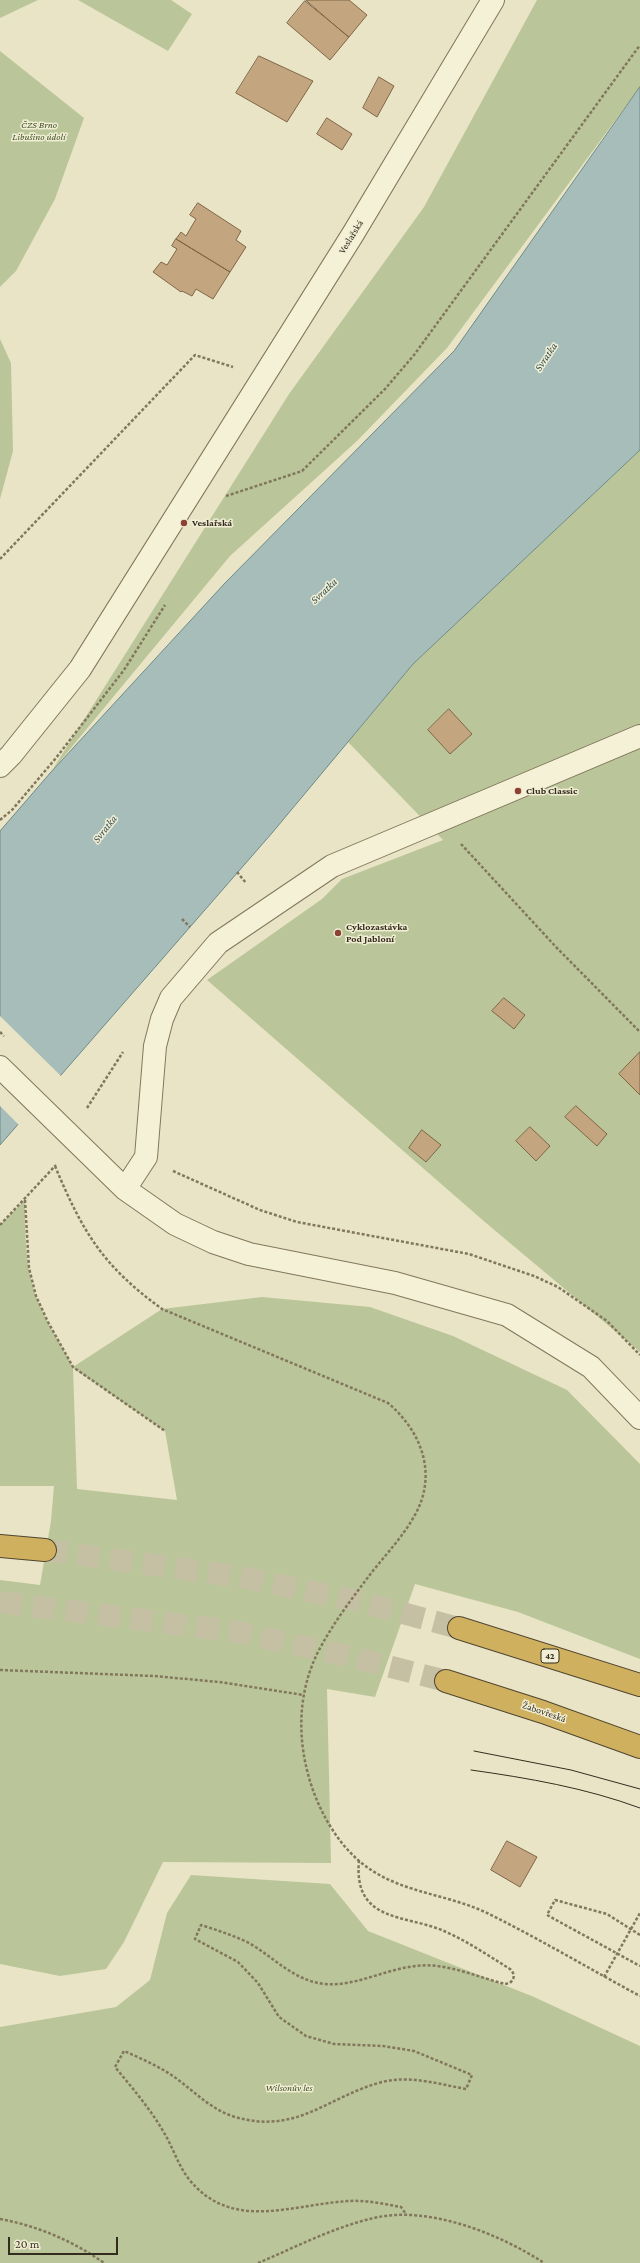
<!DOCTYPE html>
<meta charset="utf-8">
<style>
body{margin:0}
#map{position:relative;width:640px;height:2263px;overflow:hidden;background:#e9e4c5;font-family:"Crimson Pro",serif}
canvas{display:block}
.scale{position:absolute;left:8px;top:2237px;width:110px;height:18px;box-sizing:border-box;border:2px solid #342d1f;border-top:0;padding-left:5px;font-size:12px;line-height:14px;white-space:nowrap;color:#342d1f;-webkit-text-stroke:3px #f1eed4;paint-order:stroke}
</style>
<div id="map">
<canvas width="640" height="2263"></canvas>
<div class="scale">20 m</div>
</div>
<script>
const context = document.querySelector('canvas').getContext('2d');
context.lineJoin = 'round';
function fillPath(path, color) { context.fillStyle = color; context.fill(path, 'evenodd'); }
function trace(path, color, width, dash) { context.strokeStyle = color; context.lineWidth = width; context.lineCap = dash ? 'butt' : 'round'; context.setLineDash(dash || []); context.stroke(path); }
function write(font, color, halo, rows, align = 'center') {
  context.font = font + ' "Crimson Pro",serif'; context.lineWidth = 3; context.setLineDash([]); context.textBaseline = 'middle'; context.strokeStyle = halo; context.fillStyle = color; for (const [text, x, y, turn = 0] of rows) {
    context.save(); context.translate(x, y); context.rotate((+turn || 0) * Math.PI / 180); context.textAlign = isNaN(turn) ? turn : align; if (halo) context.strokeText(text, 0, 0); context.fillText(text, 0, 0); context.restore();
  }
}
fillPath(new Path2D(`
 M0,0H38L0,18Z
 M78,0H171L192,14L168,51Z
 M537,0H640V87L447,348L357,441L230,556L51,772L289,394L424,207Z
 M0,51L84,118L55,199L16,271L0,287Z
 M0,339L11,363L13,451L0,499Z
 M640,450V1352L486,1223L207,980L322,899L342,879L443,840L348,742L413,664Z
 M25,1200C25,1232 25,1266 36,1297C46,1321 60,1344 73,1367L162,1309L262,1297L370,1307L453,1336L567,1390L640,1464V1659L518,1612L415,1584L375,1697L327,1689L331,1863L163,1862L124,1942L106,1969L60,1976L0,1964V1580L40,1585L51,1521L54,1486H0V1225ZM73,1368L165,1431L177,1500L77,1489Z
 M191,1875L330,1884L368,1931L534,1997L640,2046V2263H0V2027L116,2007L150,1980L167,1913Z`), '#bac69a');
const water = new Path2D(`
 M640,87V450L413,664L272,833L0,1145V831L51,772L225,583L454,351Z`);
fillPath(water, '#a6bdba');
trace(water, '#6e8a88', 1);
fillPath(new Path2D(`
 M0,1016L62,1077L20,1126L0,1106Z`), '#e9e4c5');
const building = new Path2D(`
 M306,0H349L367,15L349,37Z
 M305,1L349,37L330,60L287,23Z
 M259,56L313,81L287,122L236,93Z
 M379,77L394,86L377,117L363,108Z
 M327,118L352,134L342,150L317,134Z
 M198,203L241,231L236,240L246,247L230,272L176,239L181,232L186,236L196,219L190,215Z
 M176,239L230,272L213,299L196,289L192,296L182,291L181,292L153,272L161,262L167,265L177,249L172,246Z
 M449,709L472,734L450,754L428,730Z
 M504,998L525,1015L514,1029L492,1011Z
 M640,1052V1095L619,1074Z
 M576,1106L607,1134L597,1146L565,1117Z
 M530,1127L550,1146L536,1161L516,1141Z
 M422,1130L441,1145L426,1162L409,1148Z
 M507,1841L537,1857L520,1887L491,1870Z`);
fillPath(building, '#c3a67f');
trace(building, '#7f6546', 1);
trace(new Path2D(`
 M45,1550L241,1577L357,1601L459,1628
 M0,1602L232,1631L344,1655L446,1681`), '#c5bfa4', 22, [22, 11]);
const minor = new Path2D(`
 M0,766L11,755L80,669L353,234L493,0
 M0,1067L125,1189L175,1224L213,1242L249,1254L395,1283L507,1315L591,1367L640,1418
 M125,1189L146,1157L155,1046L162,1019L171,998L218,943L332,866L640,736`);
const highway = new Path2D(`
 M0,1546L45,1550
 M459,1628L640,1685
 M446,1681L543,1712L640,1747`);
trace(minor, '#82775d', 24);
trace(highway, '#504531', 24);
trace(new Path2D(`
 M226,496L302,471L385,389L414,355L640,45
 M0,559L195,355L233,367
 M0,820L12,810L56,758L124,670L165,605
 M461,844L556,947L640,1032
 M237,872L246,883
 M182,919L190,927
 M0,1032L4,1036
 M87,1108L123,1052
 M55,1166C83,1233 103,1266 162,1309L388,1403C420,1430 437,1471 417,1511C406,1533 388,1552 372,1572C353,1597 333,1623 318,1652C299,1690 297,1733 308,1774C316,1805 334,1839 358,1860C396,1893 441,1892 485,1912C538,1938 588,1968 640,1996
 M173,1171L260,1210L297,1222L469,1254L534,1276L558,1287L607,1321L640,1355
 M25,1200L29,1268L36,1296L48,1322L73,1367L165,1431
 M0,1225L56,1165
 M0,1670L154,1676L219,1682L304,1695
 M359,1860C353,1923 405,1914 444,1931C467,1941 489,1956 510,1969C515,1974 515,1978 510,1983L505,1984C477,1977 445,1962 416,1966C385,1969 355,1987 324,1984C292,1980 273,1956 247,1942C232,1935 217,1930 201,1925L195,1939L238,1962L258,1983L279,2017L306,2036L334,2044L383,2046L414,2051L472,2075L466,2089C438,2084 410,2075 382,2082C328,2096 298,2135 235,2117C212,2110 196,2093 177,2079C161,2067 142,2059 124,2051L115,2067C134,2090 153,2112 167,2138C174,2151 179,2166 188,2178C231,2233 292,2204 349,2201C367,2200 384,2204 401,2207L406,2214
 M640,1935L607,1914L555,1900L547,1915L640,1966
 M604,1977L640,1913
 M0,2219C38,2226 73,2241 104,2263
 M258,2263C296,2247 334,2227 374,2218C428,2205 500,2234 544,2263`), '#82775d', 2.5, [3, 2]);
trace(minor, '#f5f1d7', 22);
trace(highway, '#cfb05f', 22);
trace(new Path2D(`
 M474,1751L571,1770L640,1789
 M471,1770C528,1778 586,1788 640,1808`), '#342d1f', 1);
for (const [x, y, r, color] of [
 [184,523,4,"#8b4134"],
 [518,791,4,"#8b4134"],
 [338,933,4,"#8b4134"]
]) { const dot = new Path2D(); dot.arc(x, y, r, 0, 2 * Math.PI); context.fillStyle = color; context.fill(dot); trace(dot, '#f1eed4', 1.5); }
for (const [x, y, w] of [
 [550,1656,18]
]) { const box = new Path2D(); box.roundRect(x - w / 2, y - 7, w, 14, 3); context.fillStyle = '#f1eed4'; context.fill(box); trace(box, '#342d1f', 1); }
write('bold 9px', '#342d1f', null, [
 ["42",550,1656]
]);
write('italic 10px', '#3f4e28', '#f1eed4', [
 ["ČZS Brno",39,125],
 ["Libušino údolí",39,137],
 ["Wilsonův les",289,2088]
]);
write('10px', '#342d1f', '#f1eed4', [
 ["Veslařská",351,237,-58],
 ["Žabovřeská",544,1712,19]
]);
write('bold 10px', '#342d1f', '#f1eed4', [
 ["Veslařská",192,523],
 ["Club Classic",526,791],
 ["Cyklozastávka",346,927],
 ["Pod Jabloní",346,939]
], 'left');
write('italic 11px', '#304f52', '#f1eed4', [
 ["Svratka",546,357,-56],
 ["Svratka",324,591,-43],
 ["Svratka",105,829,-51]
]);
</script>
